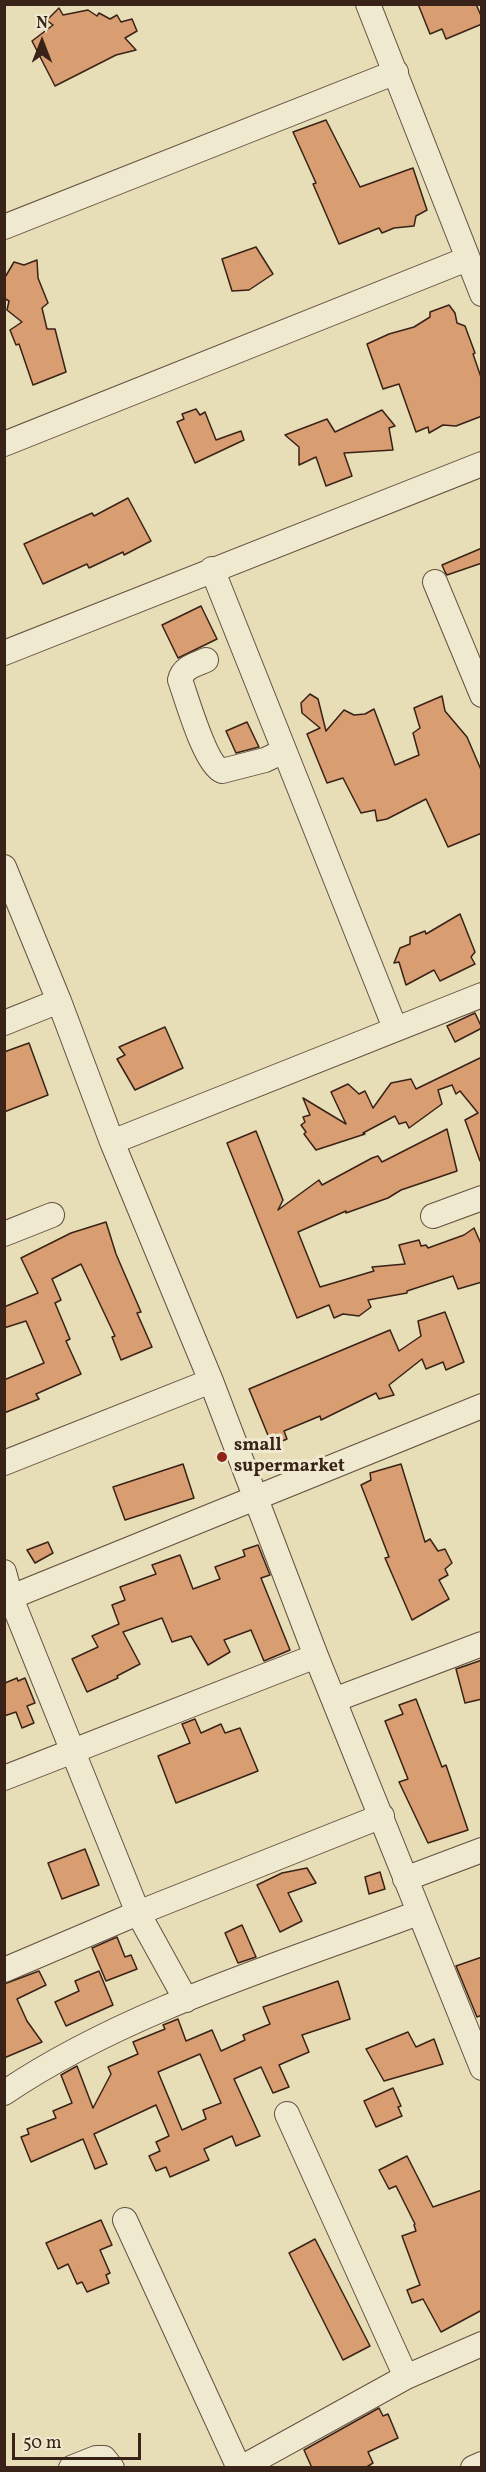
<!DOCTYPE html>
<style>
body{margin:0}
#map{position:relative;width:486px;height:2472px;overflow:hidden;background:#e7ddb7;font-family:Vollkorn,serif}
canvas{display:block}
.frame{position:absolute;inset:0;border:6px solid #392217;pointer-events:none}
.north{position:absolute;left:12px;top:12px;width:60px;height:60px;-webkit-text-stroke:4px #efe9d0;paint-order:stroke;rotate:0deg;font-size:16px;font-weight:700;line-height:24px;text-align:center;color:#392217}
.north::after{content:'';display:block;margin:auto;width:21px;height:27px;background:#392217;clip-path:polygon(50% 0,100% 100%,50% 72%,0 100%)}
.scale{position:absolute;left:12px;top:2433px;width:129px;height:27px;box-sizing:border-box;border:3px solid #392217;border-top:0;padding-left:8px;font-size:18px;line-height:21px;white-space:nowrap;color:#392217;-webkit-text-stroke:4px #efe9d0;paint-order:stroke}
</style>
<div id="map">
<canvas width="486" height="2472"></canvas>
<div class="frame"></div>
<div class="north">N</div>
<div class="scale">50 m</div>
</div>
<script>
const context = document.querySelector('canvas').getContext('2d');
context.lineJoin = 'round';
function fillPath(path, color) { context.fillStyle = color; context.fill(path, 'evenodd'); }
function trace(path, color, width, dash) { context.strokeStyle = color; context.lineWidth = width; context.lineCap = dash ? 'butt' : 'round'; context.setLineDash(dash || []); context.stroke(path); }
function write(font, color, halo, rows, align = 'center') {
  context.font = font + ' Vollkorn,serif'; context.lineWidth = 6; context.setLineDash([]); context.textBaseline = 'middle'; context.strokeStyle = halo; context.fillStyle = color; for (const [text, x, y, turn = 0] of rows) {
    context.save(); context.translate(x, y); context.rotate((+turn || 0) * Math.PI / 180); context.textAlign = isNaN(turn) ? turn : align; if (halo) context.strokeText(text, 0, 0); context.fillText(text, 0, 0); context.restore();
  }
}
const building = new Path2D(`
 M418,4H476L482,18V24L446,39L442,29L430,34Z
 M59,8L63,15L88,10L97,16L99,13L110,19L117,15L121,22L132,19L137,31L125,38L136,50L116,55L55,86L32,41L53,25L45,19L49,18Z
 M326,120L360,187L413,168L427,210L416,216L414,226L394,228L382,233L379,228L339,244L313,184L316,183L293,132Z
 M256,247L273,274L249,290L232,291L222,259Z
 M37,260L38,278L48,303L42,308L47,329H55L66,372L33,385L19,344L16,345L10,330L22,322L7,310L9,301L4,298V279L14,262L24,265Z
 M449,305L455,313L457,323L465,326L475,353L473,354L482,380V416L456,426L443,425L429,433L428,427L416,432L399,384L383,389L367,344L389,334L414,327L430,317V312Z
 M196,409L200,415L205,412L216,440L241,431L244,440L195,463L177,422L184,419L182,414Z
 M382,410L395,426L389,428L393,450L344,453L352,476L326,486L316,457L299,465V447L285,435L327,419L335,432Z
 M128,498L151,541L124,555L123,552L89,568L87,564L43,584L24,544L92,513L94,516Z
 M482,548V563L447,575L445,572L442,565Z
 M201,606L217,639L178,658L162,625Z
 M310,694L318,699L326,731L344,710L354,715L365,714L374,709L395,765L419,755L413,733L420,728L414,708L442,696L445,711L467,737L482,772V833L448,847L426,799L387,819L377,821L375,810L361,813L343,778L327,783L307,734L320,728L302,713L301,703Z
 M247,722L259,747L236,753L226,731Z
 M460,914L475,952L471,957L475,964L440,981L434,970L406,985L399,962L394,963L400,948L410,944V937L425,931L426,934Z
 M475,1013L482,1028L455,1042L447,1026Z
 M165,1027L183,1068L135,1090L117,1059L125,1055L119,1047Z
 M29,1043L48,1095L4,1112V1052Z
 M482,1057V1161H480L465,1120L478,1113L460,1091L456,1094L452,1085L438,1090L442,1104L409,1128L406,1122L399,1124L395,1116L363,1133L365,1134L316,1150L304,1134L306,1132L301,1125L305,1122L303,1117L310,1115L303,1098L346,1124L331,1092L348,1084L359,1094L365,1091L373,1108L391,1083L411,1079L416,1089Z
 M447,1129L457,1171L401,1190L388,1198L346,1213V1211L298,1232L320,1287L374,1271L372,1267L405,1264L399,1245L419,1240L421,1246L426,1245L428,1248L464,1235L474,1228L482,1246V1282L458,1289L453,1276L407,1291V1293L368,1300L371,1307L359,1316L343,1314L334,1318L329,1305L297,1318L227,1143L256,1131L283,1200L278,1210L319,1180L322,1185L372,1158L378,1156L382,1162Z
 M106,1222L116,1254L141,1312L137,1313L152,1347L121,1360L112,1337L115,1336L81,1264L52,1279L61,1300L55,1303L70,1339L66,1341L81,1374L36,1394L39,1399L4,1413V1380L44,1363L26,1321L4,1328V1307L38,1293L21,1258L71,1233Z
 M445,1312L464,1362L446,1370L443,1362L426,1369L422,1359L389,1385L394,1395L379,1399L376,1393L321,1420L320,1416L284,1431L287,1439L272,1445L249,1389L390,1330L399,1351L421,1336L418,1321Z
 M183,1464L194,1498L125,1520L113,1487Z
 M401,1464L425,1542L430,1539L438,1551L445,1549L452,1563L445,1569L448,1575L439,1580L449,1599L412,1620L385,1558L389,1557L361,1485L371,1480L370,1473Z
 M48,1542L53,1553L35,1563L27,1550Z
 M258,1545L270,1575L261,1578L290,1650L264,1661L251,1630L224,1640L230,1652L208,1665L191,1636L172,1642L162,1618L123,1632L140,1664L117,1676L118,1678L87,1692L72,1659L98,1647L92,1636L119,1624L112,1605L125,1600L120,1587L156,1574L152,1565L180,1555L193,1589L220,1579L215,1567L245,1556L243,1550Z
 M482,1660V1699L465,1703L456,1669Z
 M17,1678L18,1681L25,1678L35,1703L27,1706L34,1723L22,1728L16,1712L4,1716L5,1683Z
 M416,1699L442,1767L446,1765L468,1830L428,1843L399,1782L408,1779L385,1721L403,1714L399,1705Z
 M195,1719L201,1733L221,1724L225,1733L240,1728L258,1771L176,1803L158,1756L190,1743L182,1724Z
 M85,1849L99,1885L62,1899L48,1863Z
 M307,1868L316,1883L288,1893L302,1921L280,1932L257,1885L282,1873Z
 M380,1872L385,1889L369,1894L365,1877Z
 M242,1925L256,1957L238,1963L225,1933Z
 M117,1937L125,1957L131,1955L137,1969L106,1981L92,1948Z
 M482,1957V2015L477,2017L456,1966Z
 M39,1971L46,1985L17,1999L27,2021L42,2042L4,2058V1984Z
 M99,1971L113,2005L66,2026L55,2002L79,1991L75,1981Z
 M338,1981L350,2019L302,2035L309,2052L279,2065L289,2087L273,2093L261,2067L234,2079L260,2136L236,2146L232,2136L204,2149L209,2160L170,2177L166,2167L156,2171L149,2156L160,2151L156,2142L169,2136L156,2105L94,2134L107,2164L95,2169L83,2139L31,2162L21,2137L29,2134L27,2129L56,2118L53,2111L72,2103L61,2075L77,2066L93,2108L111,2074L108,2067L138,2054L133,2042L165,2029L163,2025L178,2019L186,2041L212,2030L221,2051L245,2040L243,2035L270,2024L263,2007ZM200,2054L221,2103L203,2110L206,2119L182,2130L158,2072Z
 M408,2032L416,2047L434,2039L443,2064L384,2081L366,2049Z
 M393,2088L401,2106L398,2107L402,2116L376,2127L364,2101Z
 M407,2156L433,2207L482,2190V2310L441,2332L423,2299L412,2303L407,2290L420,2285L402,2236L416,2231L414,2225L415,2224L396,2186L389,2189L379,2170Z
 M101,2220L112,2245L100,2250L110,2273L106,2275L109,2283L87,2292L82,2282L77,2284L68,2264L58,2269L46,2243Z
 M315,2239L370,2346L343,2360L289,2253Z
 M379,2408L383,2416L388,2414L398,2438L368,2452L373,2463L365,2468H312L304,2450Z`);
fillPath(building, '#d89d71');
trace(building, '#392217', 1.5);
const minor = new Path2D(`
 M368,4L482,294
 M4,227L396,72
 M4,444L467,259
 M212,569L395,1028
 M435,582L482,695
 M4,653L482,464
 M206,660C195,665 183,667 180,680C187,699 205,764 222,771L265,760L284,751
 M4,867L59,1001L112,1142L211,1381L316,1656L482,2068
 M4,1023L59,1001
 M112,1142L482,995
 M433,1216L482,1198
 M4,1234L52,1215
 M4,1463L211,1381
 M4,1572L11,1598L138,1913L186,2000
 M4,1600L482,1406
 M334,1700L482,1644
 M4,1778L316,1656
 M405,1879L482,1850
 M4,1970L138,1913L382,1816
 M4,2093C125,2011 282,1964 418,1913
 M287,2114L406,2377L482,2344
 M125,2220L239,2468
 M71,2468L96,2458H104L112,2468
 M241,2468L406,2377
 M473,2468L482,2464`);
trace(minor, '#64513f', 26);
trace(minor, '#efe9d0', 24);
for (const [x, y, r, color] of [
 [222,1457,6,"#8f2418"]
]) { const dot = new Path2D(); dot.arc(x, y, r, 0, 2 * Math.PI); context.fillStyle = color; context.fill(dot); trace(dot, '#efe9d0', 2); }
write('bold 18px', '#392217', '#efe9d0', [
 ["small",234,1447],
 ["supermarket",234,1468]
], 'left');
</script>
